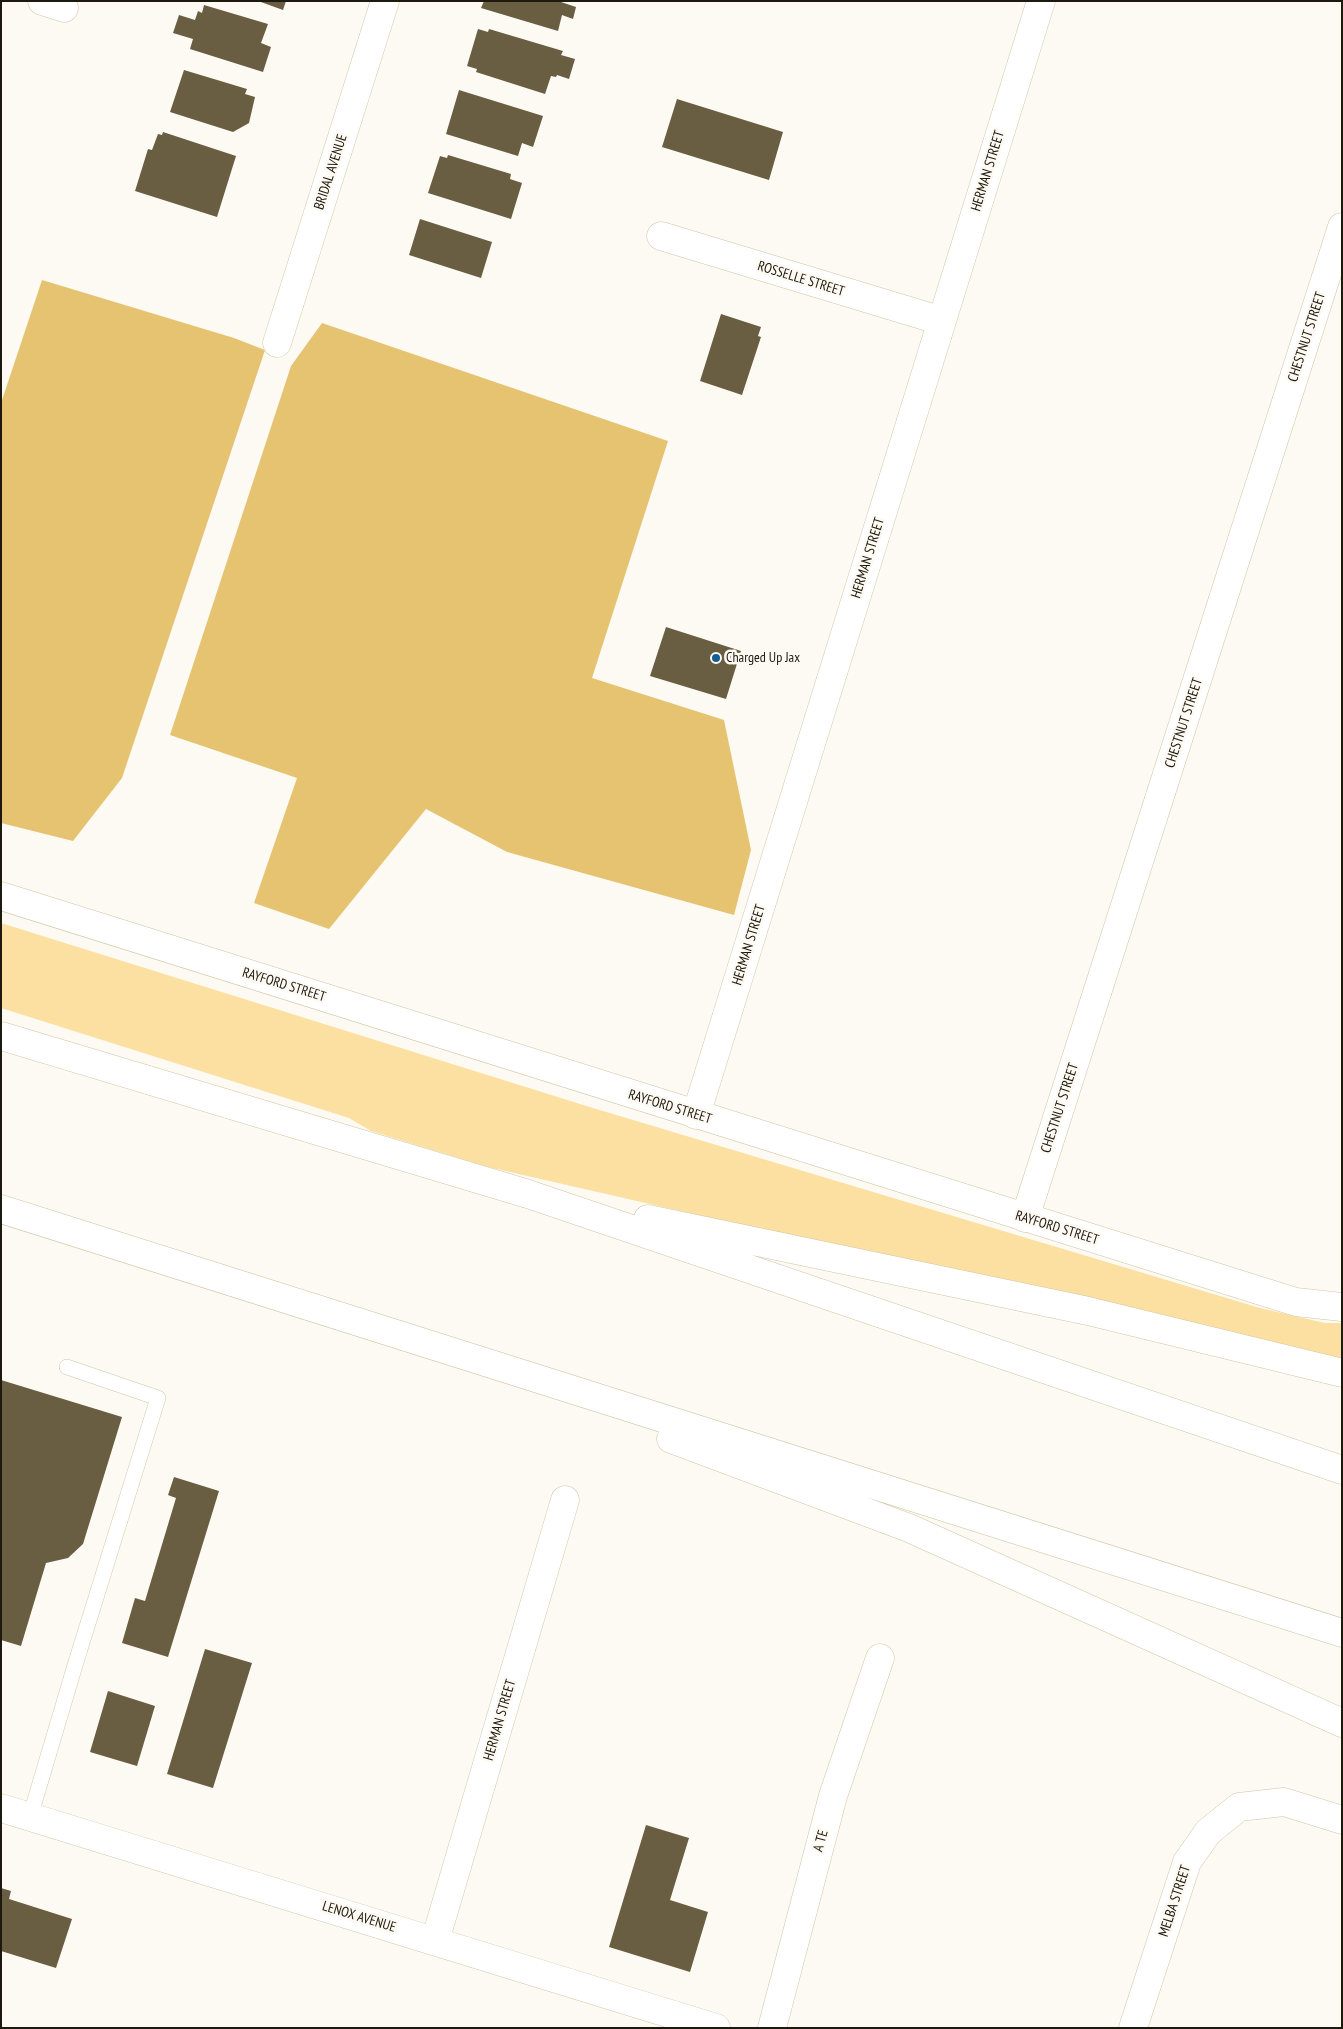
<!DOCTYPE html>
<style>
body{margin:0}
#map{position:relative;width:1343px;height:2029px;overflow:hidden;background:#fdfaf3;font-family:"PT Sans Narrow",sans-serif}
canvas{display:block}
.frame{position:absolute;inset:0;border:2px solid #1e190e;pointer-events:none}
</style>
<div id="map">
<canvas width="1343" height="2029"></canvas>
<div class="frame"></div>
</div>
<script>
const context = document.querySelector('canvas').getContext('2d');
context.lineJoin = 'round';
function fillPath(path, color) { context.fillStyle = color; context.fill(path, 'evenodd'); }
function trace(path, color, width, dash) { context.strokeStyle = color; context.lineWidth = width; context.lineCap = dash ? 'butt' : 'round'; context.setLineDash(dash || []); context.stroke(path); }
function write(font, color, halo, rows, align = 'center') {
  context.font = font + ' "PT Sans Narrow",sans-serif'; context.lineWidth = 5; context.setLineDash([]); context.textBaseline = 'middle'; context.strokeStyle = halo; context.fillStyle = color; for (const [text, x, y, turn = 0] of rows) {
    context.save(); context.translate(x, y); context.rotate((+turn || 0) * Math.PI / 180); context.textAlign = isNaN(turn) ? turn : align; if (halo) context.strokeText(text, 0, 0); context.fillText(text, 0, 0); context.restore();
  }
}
fillPath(new Path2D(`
 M1,923L593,1108L1260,1308L1325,1323H1342V1359L1140,1316L488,1167L371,1131L349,1118L1,1008Z`), '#fce0a1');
fillPath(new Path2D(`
 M42,280L234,338L265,350L122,778L73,841L1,823V403Z
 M322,323L668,441L592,678L724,720L751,850L734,915L507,852L426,809L329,929L254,903L297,778L170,735L291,366Z`), '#e6c371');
fillPath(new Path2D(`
 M258,1H286L283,10Z
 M484,1H558L576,7L573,19L562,15L558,31L481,8Z
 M204,5L268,24L261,43L271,47L263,72L190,49L193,39L173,33L179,15L195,20L198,11L202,13Z
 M478,29L488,32L489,29L563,51L561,55L575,59L569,79L557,75L556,77L551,76L545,94L476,72L477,69L467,66Z
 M184,70L247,89L245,94L255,97L249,123L233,132L170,112Z
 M459,90L543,116L533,147L522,143L518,156L446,134Z
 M677,99L783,132L769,180L662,147Z
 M163,132L236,156L217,217L135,191L148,149L152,150L158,134L162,135Z
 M448,155L511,174L510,179L522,183L511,219L428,193L440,156L447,158Z
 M420,219L492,242L481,278L409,255Z
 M721,314L761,327L758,336L761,337L742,395L700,381Z
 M666,627L741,651L726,699L650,676Z
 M1,1380L122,1417L83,1544L68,1558L46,1563L21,1646L1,1640Z
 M174,1477L219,1491L168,1657L122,1643L135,1598L145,1601L176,1498L168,1495Z
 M205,1649L252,1663L213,1788L167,1774Z
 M108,1691L155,1706L137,1766L90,1752Z
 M646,1825L689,1838L670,1900L708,1912L690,1972L609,1947Z
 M1,1888L11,1891L9,1899L72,1919L56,1968L1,1951Z`), '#6a5e42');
const lane = new Path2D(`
 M30,1817L76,1662L158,1398L67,1367`);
const street = new Path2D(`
 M42,1L64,8
 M661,236L942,321
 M277,343L385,1
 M696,1115L1041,1
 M1025,1218L1342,227
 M435,1941L565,1500
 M772,2028L833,1796L880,1658
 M1133,2028L1187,1862L1208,1832L1239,1807L1284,1802L1342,1820`);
const secondary = new Path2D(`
 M1,896L1296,1302L1342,1307
 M1,1808L716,2028`);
const highway = new Path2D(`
 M1,1036L528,1194L1342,1470
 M1,1209L1342,1633
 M648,1219L1088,1311L1342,1373
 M671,1439L909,1528L1342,1723`);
trace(lane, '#d3c5a6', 16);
trace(street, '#d3c5a6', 29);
trace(secondary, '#d3c5a6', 29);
trace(highway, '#d3c5a6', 29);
trace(lane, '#fff', 15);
trace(street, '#fff', 28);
trace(secondary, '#fff', 28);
trace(highway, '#fff', 28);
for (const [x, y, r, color] of [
 [716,658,5,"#135d90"]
]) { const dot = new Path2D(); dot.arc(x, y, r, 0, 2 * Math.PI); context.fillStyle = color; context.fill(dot); trace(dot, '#fdfaf3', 2); }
write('14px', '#1e190e', '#fdfaf3', [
 ["HERMAN STREET",988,171,-73],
 ["BRIDAL AVENUE",331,172,-72],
 ["ROSSELLE STREET",801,279,17],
 ["CHESTNUT STREET",1307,337,-72],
 ["HERMAN STREET",868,558,-73],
 ["CHESTNUT STREET",1184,723,-72],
 ["HERMAN STREET",749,945,-73],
 ["RAYFORD STREET",284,985,17],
 ["RAYFORD STREET",670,1107,17],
 ["CHESTNUT STREET",1060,1108,-72],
 ["RAYFORD STREET",1057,1228,17],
 ["HERMAN STREET",500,1720,-74],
 ["A TE",821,1841,-75],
 ["MELBA STREET",1175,1901,-72],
 ["LENOX AVENUE",359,1917,17]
]);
write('14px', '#1e190e', '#fdfaf3', [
 ["Charged Up Jax",726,658]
], 'left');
</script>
